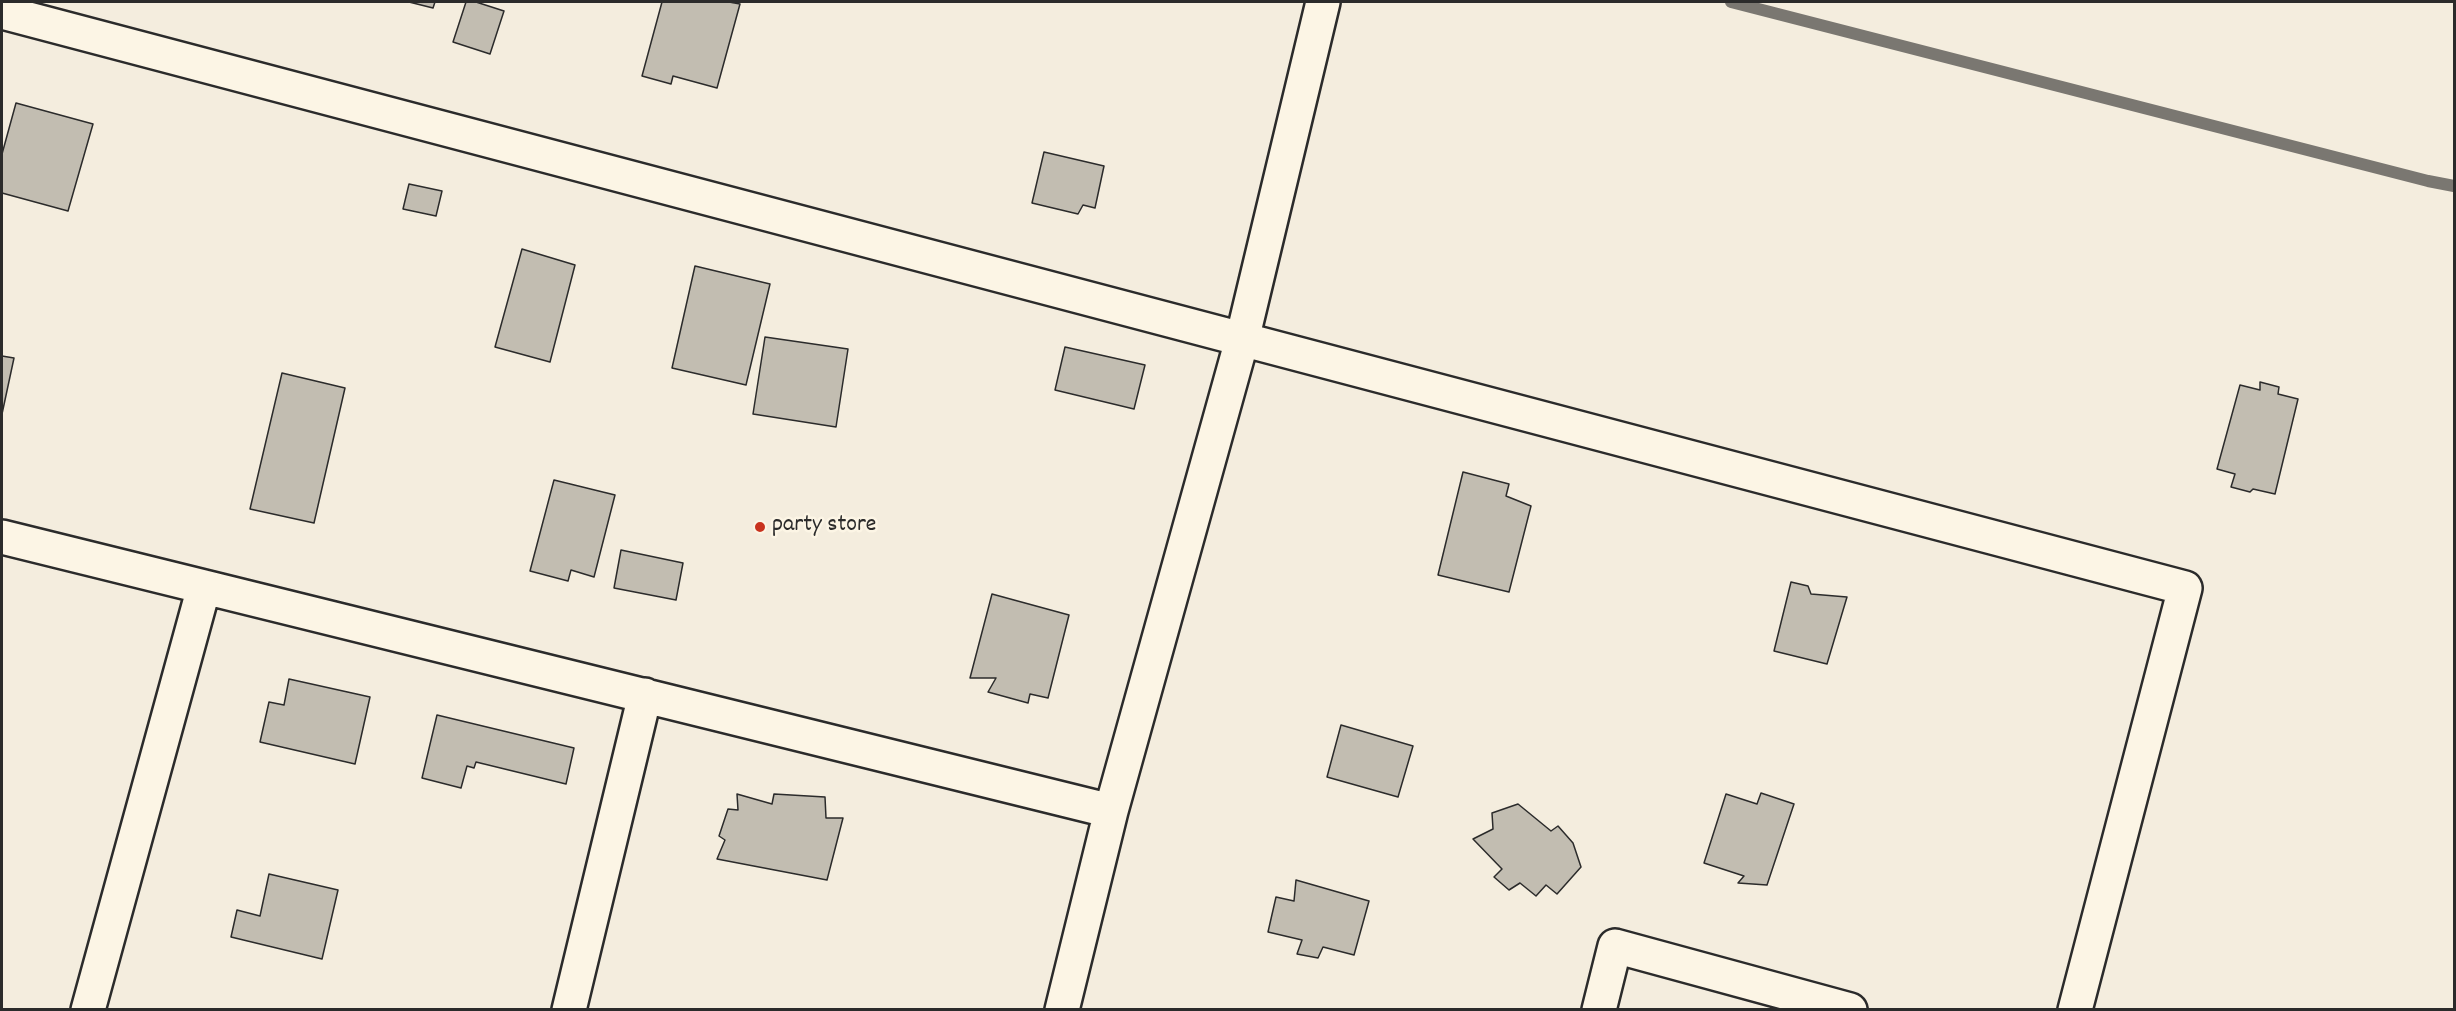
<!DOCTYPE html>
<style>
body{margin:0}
#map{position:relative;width:2456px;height:1011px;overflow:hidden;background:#f4edde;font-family:Dekko,sans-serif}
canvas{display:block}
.frame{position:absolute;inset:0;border:3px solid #2b2b2b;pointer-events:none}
</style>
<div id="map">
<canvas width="2456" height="1011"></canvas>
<div class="frame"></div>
</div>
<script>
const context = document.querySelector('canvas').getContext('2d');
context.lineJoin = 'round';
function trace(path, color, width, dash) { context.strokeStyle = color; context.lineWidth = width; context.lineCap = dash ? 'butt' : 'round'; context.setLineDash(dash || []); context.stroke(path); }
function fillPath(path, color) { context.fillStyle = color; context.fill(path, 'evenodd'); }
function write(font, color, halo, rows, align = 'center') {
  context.font = font + ' Dekko,sans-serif'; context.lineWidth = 5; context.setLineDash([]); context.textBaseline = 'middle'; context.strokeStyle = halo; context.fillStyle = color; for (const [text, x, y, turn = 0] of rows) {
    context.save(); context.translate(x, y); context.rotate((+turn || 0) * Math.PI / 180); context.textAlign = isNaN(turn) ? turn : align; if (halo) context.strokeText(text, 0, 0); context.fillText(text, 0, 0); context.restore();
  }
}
trace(new Path2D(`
 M1731,2L2428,181L2454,186`), '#7a7771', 12);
const building = new Path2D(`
 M409,2H435L433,8Z
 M466,2H476L504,11L490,54L453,42Z
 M662,2H729L740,4L717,88L673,76L671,84L642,76Z
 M16,103L93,124L68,211L2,193V154Z
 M1044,152L1104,166L1095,208L1083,205L1078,214L1032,203Z
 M409,184L442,191L436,216L403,209Z
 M522,249L575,265L550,362L495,347Z
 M695,266L770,284L746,385L672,368Z
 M765,337L848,349L836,427L753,414Z
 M1065,347L1145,365L1134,409L1055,390Z
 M2,356L14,358L2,414Z
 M282,373L345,388L314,523L250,509Z
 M2260,382L2279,387L2278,394L2298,399L2275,494L2253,489L2250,492L2231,487L2235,474L2217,469L2240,385L2260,390Z
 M1463,472L1509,484L1506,496L1531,506L1509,592L1438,575Z
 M554,480L615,495L594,577L571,570L568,581L530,571Z
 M621,550L683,563L676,600L614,588Z
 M1791,582L1808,586L1811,594L1847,597L1827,664L1774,651Z
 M992,594L1069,615L1048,698L1030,694L1028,703L988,692L996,678H970Z
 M289,679L370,697L355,764L260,742L269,702L284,705Z
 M437,715L574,748L566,784L476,762L474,768L467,766L461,788L422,778Z
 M1341,725L1413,746L1398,797L1327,777Z
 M1761,793L1794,804L1767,885L1738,883L1744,876L1704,863L1726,794L1757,804Z
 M737,794L772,804L774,794L825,797L826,818H843L827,880L717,859L725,840L719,836L728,809L738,810Z
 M1518,804L1551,831L1558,826L1573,843L1581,867L1557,894L1546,885L1536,896L1520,883L1509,890L1494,877L1502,869L1473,839L1493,829L1492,813Z
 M269,874L338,890L322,959L231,937L237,910L260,916Z
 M1296,880L1369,901L1354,955L1323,947L1318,958L1297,954L1302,940L1268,932L1276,897L1294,901Z`);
fillPath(building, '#c2bdb1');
trace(building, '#2b2b2b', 1.5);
const street = new Path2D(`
 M2,12L2185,588L2075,1010
 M2,537L1111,811
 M88,1010L204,587
 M569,1010L645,695
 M1062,1010L1111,811L1242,340L1323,2
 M1599,1010L1615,946L1850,1010`);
trace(street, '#2b2b2b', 38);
trace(street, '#fcf5e5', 33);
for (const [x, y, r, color] of [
 [760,527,6,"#c8321e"]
]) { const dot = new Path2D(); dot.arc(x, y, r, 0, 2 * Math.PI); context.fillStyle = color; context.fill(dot); trace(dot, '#fcf5e5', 2); }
write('24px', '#2b2b2b', '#fcf5e5', [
 ["party store",772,527]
], 'left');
</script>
